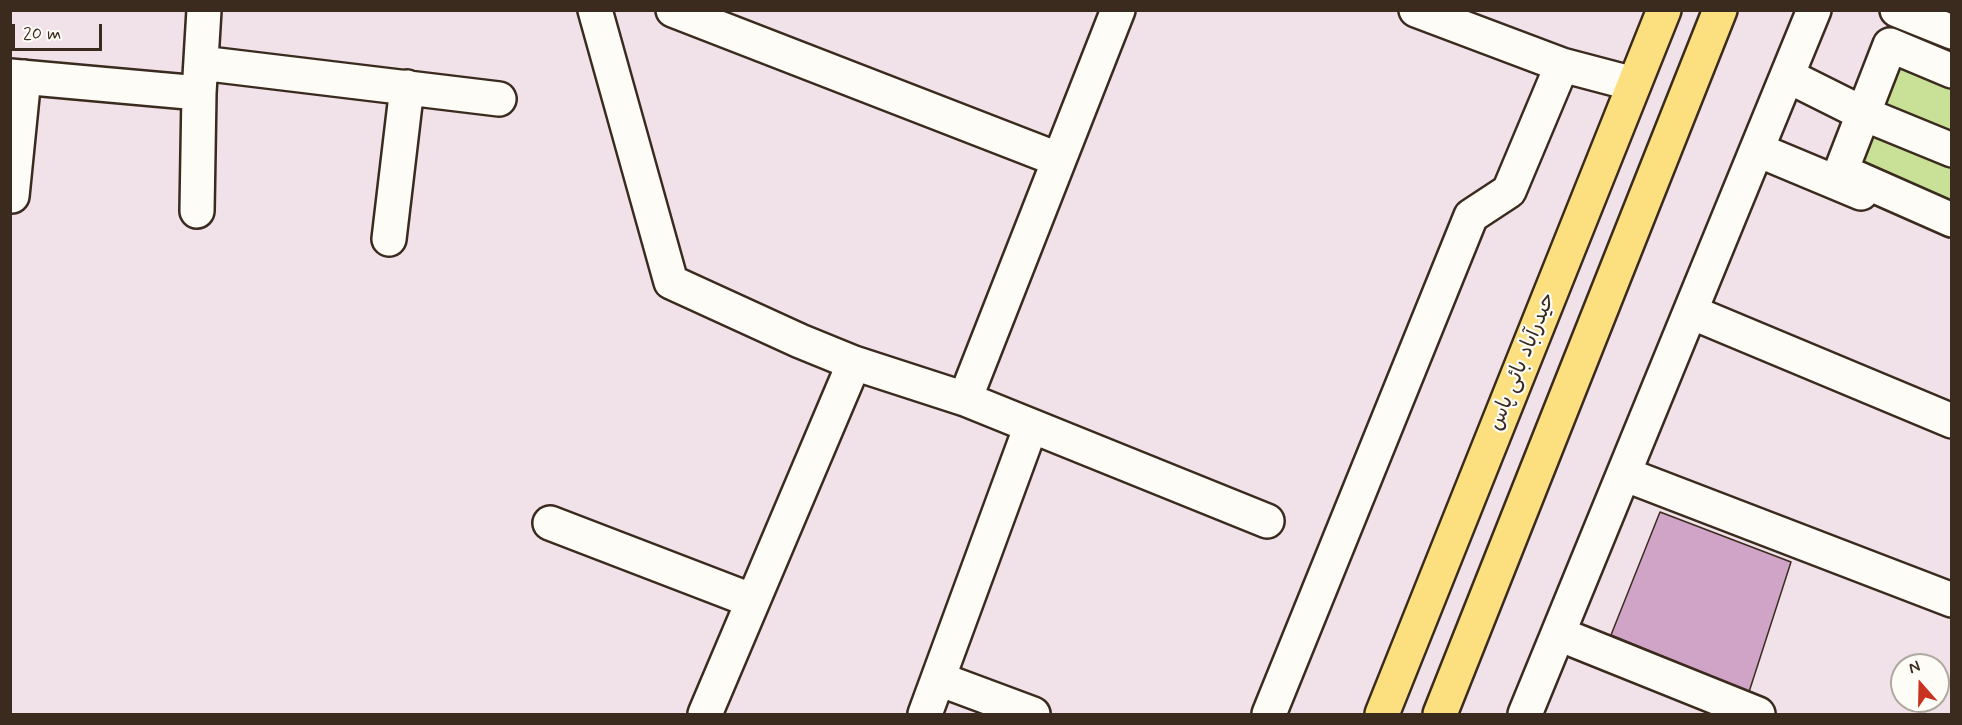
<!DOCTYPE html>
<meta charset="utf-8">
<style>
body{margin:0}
#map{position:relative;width:1962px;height:725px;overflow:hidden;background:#f0e2e8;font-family:Mynerve,sans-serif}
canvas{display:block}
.frame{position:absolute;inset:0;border:12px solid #3b2a1e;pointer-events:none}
.north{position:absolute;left:1890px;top:653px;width:60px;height:60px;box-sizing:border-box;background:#fdfcf7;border:2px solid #afa8a0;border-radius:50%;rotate:340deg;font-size:16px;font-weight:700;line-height:24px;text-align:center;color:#3b2a1e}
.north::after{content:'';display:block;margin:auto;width:21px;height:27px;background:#c8321e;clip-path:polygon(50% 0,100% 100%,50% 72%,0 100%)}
.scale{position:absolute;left:12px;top:24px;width:90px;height:27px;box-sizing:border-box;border:3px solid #3b2a1e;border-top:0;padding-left:8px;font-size:18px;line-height:21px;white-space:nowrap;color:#3b2a1e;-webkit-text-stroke:4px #fdfcf7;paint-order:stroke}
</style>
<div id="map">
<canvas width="1962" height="725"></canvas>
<div class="frame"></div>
<div class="north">N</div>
<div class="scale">20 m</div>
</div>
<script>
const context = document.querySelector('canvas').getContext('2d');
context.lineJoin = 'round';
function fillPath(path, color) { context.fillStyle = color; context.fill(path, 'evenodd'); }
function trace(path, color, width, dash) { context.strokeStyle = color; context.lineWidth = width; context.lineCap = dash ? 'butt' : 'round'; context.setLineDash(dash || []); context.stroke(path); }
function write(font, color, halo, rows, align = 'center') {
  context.font = font + ' Mynerve,"Playpen Sans Arabic",sans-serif'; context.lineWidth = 4.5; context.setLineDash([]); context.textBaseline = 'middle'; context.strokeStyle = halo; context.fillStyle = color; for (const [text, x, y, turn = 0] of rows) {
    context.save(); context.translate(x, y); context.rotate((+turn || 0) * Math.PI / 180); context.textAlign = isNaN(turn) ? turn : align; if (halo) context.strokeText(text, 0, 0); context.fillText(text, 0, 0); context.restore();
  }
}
fillPath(new Path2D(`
 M1890,45L1951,71V220L1841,171Z`), '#c9e197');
const building = new Path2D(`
 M1660,512L1791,562L1749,692L1611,635Z`);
fillPath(building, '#d0a4c6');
trace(building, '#3b2a1e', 1.5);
const minor = new Path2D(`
 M595,10L671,282L800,341L854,363L965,399L1267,521
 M673,10L1057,159
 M1416,10L1562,65L1634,84
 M1897,10L1952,32
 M201,63L499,99
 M1952,71L1890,45L1841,171L1952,220
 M10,76L199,93
 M1788,76L1864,114L1952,150
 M1758,150L1861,193
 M12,196L24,77
 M197,211L199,93L204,10
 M389,239L407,87
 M1691,312L1952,421
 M965,399L1118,10
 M1624,474L1952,600
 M550,523L753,601
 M1559,634L1758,714
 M939,679L1033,714
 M705,714L854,363
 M925,714L1031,426
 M1269,714L1471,216L1509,191L1562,65
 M1525,714L1814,10`);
const highway = new Path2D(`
 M1382,714L1664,10
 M1440,714L1720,10`);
trace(minor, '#3b2a1e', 38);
trace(highway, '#3b2a1e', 38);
trace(minor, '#fdfcf7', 33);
trace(highway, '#fce080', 33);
write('21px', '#3b2a1e', '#fdfcf7', [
 ["حیدرآباد بائی پاس",1523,362,-68]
]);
</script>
